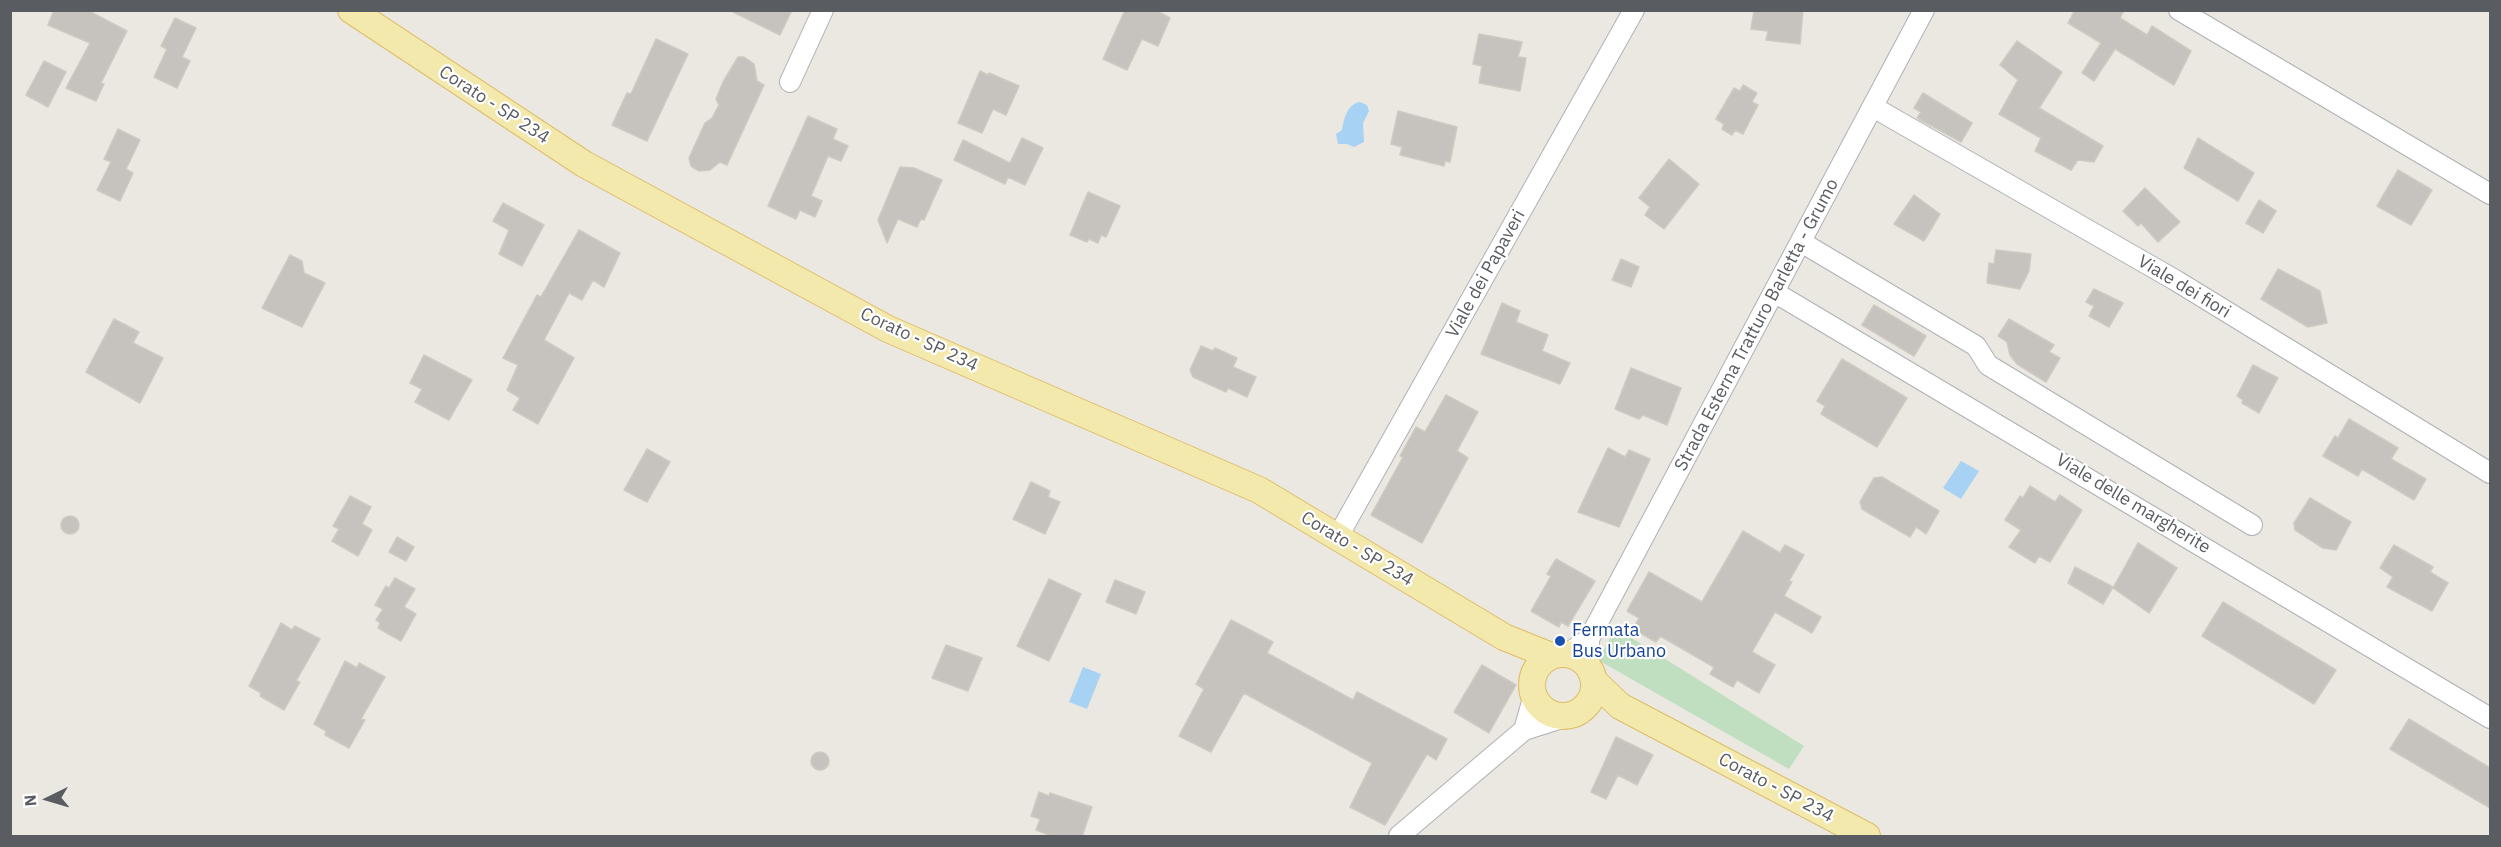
<!DOCTYPE html>
<style>
body{margin:0}
#map{position:relative;width:2501px;height:847px;overflow:hidden;background:#eae8e1;font-family:"IBM Plex Sans",sans-serif}
canvas{display:block}
.frame{position:absolute;inset:0;border:12px solid #595c60;pointer-events:none}
.north{position:absolute;left:18px;top:769px;width:60px;height:60px;-webkit-text-stroke:4px #fff;paint-order:stroke;rotate:265deg;font-size:16px;font-weight:700;line-height:24px;text-align:center;color:#595c60}
.north::after{content:'';display:block;margin:auto;width:21px;height:27px;background:#595c60;clip-path:polygon(50% 0,100% 100%,50% 72%,0 100%)}
</style>
<div id="map">
<canvas width="2501" height="847"></canvas>
<div class="frame"></div>
<div class="north">N</div>
</div>
<script>
const context = document.querySelector('canvas').getContext('2d');
context.lineJoin = 'round';
function fillPath(path, color) { context.fillStyle = color; context.fill(path, 'evenodd'); }
function trace(path, color, width, dash) { context.strokeStyle = color; context.lineWidth = width; context.lineCap = dash ? 'butt' : 'round'; context.setLineDash(dash || []); context.stroke(path); }
function write(font, color, halo, rows, align = 'center') {
  context.font = font + ' "IBM Plex Sans",sans-serif'; context.lineWidth = 4.5; context.setLineDash([]); context.textBaseline = 'middle'; context.strokeStyle = halo; context.fillStyle = color; for (const [text, x, y, turn = 0] of rows) {
    context.save(); context.translate(x, y); context.rotate((+turn || 0) * Math.PI / 180); context.textAlign = isNaN(turn) ? turn : align; if (halo) context.strokeText(text, 0, 0); context.fillText(text, 0, 0); context.restore();
  }
}
fillPath(new Path2D(`
 M1616,628L1804,746L1789,769L1598,660Z`), '#c0dfc0');
fillPath(new Path2D(`
 M1360,102L1367,105L1369,111L1363,123L1364,142L1354,147L1347,144H1338L1336,134L1342,130C1344,119 1347,104 1360,102Z
 M1961,461L1979,471L1961,499L1943,488Z
 M1083,667L1101,674L1087,709L1069,702Z`), '#a8d2f3');
const building = new Path2D(`
 M54,10H87L127,31L101,83L104,84L96,101L66,88L90,43L48,25Z
 M729,10H792L780,35Z
 M1125,10H1155L1170,18L1158,46L1142,39L1127,70L1103,59Z
 M1754,10H1803L1800,44L1766,40L1768,31L1751,29Z
 M2075,10H2124L2120,18L2147,35L2152,26L2191,51L2174,85L2115,49L2094,81L2082,73L2101,43L2068,23Z
 M175,18L196,28L182,57L190,61L177,88L154,77L167,49L161,46Z
 M1479,34L1522,42L1518,57L1526,58L1520,91L1479,83L1482,66L1473,64Z
 M656,39L688,54L647,141L612,125L627,93L631,94Z
 M2017,41L2062,72L2039,108L2103,146L2094,162L2078,160L2071,170L2035,151L2041,138L1999,114L2018,80L2000,65Z
 M738,57H744L754,64L757,81L764,85L727,165L720,162L710,170L699,171L691,166L689,158L705,123L712,118L719,105L716,99L723,82Z
 M44,61L66,72L48,107L26,95Z
 M980,71L988,75L989,73L1019,86L1006,115L993,109L982,133L958,123Z
 M1743,85L1757,93L1752,102L1758,105L1743,134L1735,130L1732,135L1722,129L1724,124L1716,119L1734,88L1740,91Z
 M1923,93L1972,123L1961,142L1917,118L1921,112L1914,108Z
 M1398,111L1457,127L1450,162L1445,161L1444,166L1400,155L1402,147L1391,144Z
 M808,116L837,129L833,139L848,146L841,161L828,156L811,196L822,201L815,217L800,210L796,219L768,206Z
 M118,129L140,140L126,169L133,173L120,201L97,190L111,162L104,159Z
 M1022,138L1043,148L1025,185L1008,177L1005,184L954,160L963,140L1010,163Z
 M2198,138L2254,173L2238,201L2184,168Z
 M1669,159L1699,184L1664,229L1645,215L1650,207L1639,198Z
 M900,167L914,168L942,180L924,220L921,219L917,227L898,219L887,243L878,220Z
 M2398,170L2432,190L2411,225L2377,206Z
 M2145,188L2180,222L2158,242L2141,223L2138,226L2123,211Z
 M1088,192L1120,206L1106,237L1101,235L1098,243L1089,239L1087,242L1070,235Z
 M1914,195L1940,214L1924,241L1894,224Z
 M2259,200L2276,211L2263,233L2246,223Z
 M503,203L544,225L522,266L499,254L509,230L493,221Z
 M579,230L620,253L604,287L593,280L582,300L569,293L544,340L574,358L538,424L513,410L520,398L507,390L518,365L503,358L537,295L541,297Z
 M1996,250L2031,254L2029,271L2020,289L1987,283L1989,263L1994,264Z
 M290,255L302,261L304,273L325,283L302,327L262,308Z
 M1621,259L1639,267L1631,287L1612,280Z
 M2278,269L2320,291L2327,323L2308,327L2261,299Z
 M2094,289L2123,303L2109,327L2089,316L2094,306L2086,302Z
 M1502,303L1520,311L1516,322L1548,335L1542,351L1570,363L1560,384L1481,354Z
 M1874,305L1926,336L1914,356L1862,325Z
 M114,319L139,332L133,343L163,358L140,403L86,372Z
 M2009,319L2054,345L2049,352L2060,358L2046,382L2017,364L2010,355L2007,342L1998,336Z
 M1201,346L1213,351L1215,348L1237,358L1233,367L1256,377L1247,397L1228,388L1226,392L1193,377L1190,370Z
 M424,355L472,380L449,420L415,402L422,389L410,383Z
 M1842,359L1907,398L1877,447L1821,414L1825,406L1817,401Z
 M2253,365L2278,378L2259,413L2242,403L2243,400L2237,396Z
 M1631,368L1681,388L1667,425L1643,415L1639,419L1615,409Z
 M1446,395L1478,412L1457,451L1468,458L1422,543L1371,515L1403,457L1400,456L1416,427L1425,432Z
 M2349,419L2398,448L2391,459L2426,479L2414,500L2362,469L2358,476L2323,456L2335,436L2338,438Z
 M1608,448L1625,457L1629,450L1650,459L1619,527L1578,512Z
 M647,449L670,462L647,502L624,490Z
 M1882,477L1939,511L1926,534L1916,527L1910,537L1862,509L1860,502L1874,478Z
 M1031,482L1050,491L1048,497L1060,502L1045,534L1013,519Z
 M2030,486L2055,502L2060,495L2082,510L2050,562L2039,556L2035,563L2009,547L2021,530L2005,520L2020,496L2023,498Z
 M350,496L371,507L362,524L372,530L358,556L332,541L339,529L333,526Z
 M2310,498L2351,522L2336,550L2323,548L2295,530L2294,523Z
 M61 525a9 9 0 1 1 18 0a9 9 0 1 1-18 0Z
 M1743,531L1780,553L1785,545L1804,555L1789,581L1792,582L1784,596L1821,617L1812,633L1775,612L1752,652L1775,665L1759,693L1737,680L1733,687L1710,674L1714,667L1660,636L1656,642L1633,629L1639,618L1627,611L1649,572L1702,602Z
 M397,537L414,547L406,561L389,552Z
 M2138,543L2177,568L2149,613L2113,588Z
 M2394,545L2433,567L2430,572L2448,583L2432,611L2387,587L2393,577L2380,568Z
 M1556,559L1595,581L1568,626L1561,622L1559,627L1531,611L1551,576L1547,574Z
 M2075,567L2113,587L2103,604L2068,583Z
 M395,578L415,589L404,607L416,614L401,641L378,628L380,623L376,620L383,609L375,605L386,586L389,588Z
 M1049,579L1081,594L1049,661L1017,646Z
 M1115,580L1145,592L1136,614L1106,602Z
 M2223,602L2336,670L2314,704L2202,636Z
 M1231,620L1273,642L1267,653L1353,700L1357,692L1447,739L1436,760L1427,754L1385,825L1350,807L1372,763L1244,693L1211,752L1179,736L1204,689L1196,684Z
 M281,623L292,630L295,626L320,639L296,681L300,682L284,710L260,696L261,693L249,686Z
 M946,645L982,658L968,691L932,678Z
 M345,661L357,668L359,663L385,677L361,719L365,720L349,748L325,735L326,731L314,724Z
 M1482,665L1516,685L1489,733L1454,712Z
 M2409,719L2490,768V808L2390,749Z
 M1616,737L1653,755L1637,785L1618,775L1606,799L1591,792Z
 M811 761a9 9 0 1 1 18 0a9 9 0 1 1-18 0Z
 M1039,792L1049,796L1050,793L1092,807L1082,837H1054L1036,830L1040,819L1031,816Z`);
fillPath(building, '#c6c3be');
trace(building, '#cecac0', 1.5);
const minor = new Path2D(`
 M2179,10L2490,194
 M790,82L823,10
 M1873,107L2175,280L2490,473
 M1801,242L1976,346L1988,365L2252,525
 M1774,292L2490,718
 M1337,538L1634,10
 M1567,654L1589,639
 M1589,666V639L1924,10
 M1524,730L1534,695
 M1399,836L1524,730L1565,717`);
const major = new Path2D(`
 M351,10L584,164L888,329L1259,490L1504,637L1551,656
 M1532 685a31 31 0 1 1 62 0a31 31 0 1 1-62 0Z
 M1595,682L1620,706L1867,836`);
trace(minor, '#aeb1b5', 22);
trace(major, '#debd66', 28);
trace(minor, '#fff', 20);
trace(major, '#f4e9ac', 26);
for (const [x, y, r, color] of [
 [1560,641,6,"#1a4fb4"]
]) { const dot = new Path2D(); dot.arc(x, y, r, 0, 2 * Math.PI); context.fillStyle = color; context.fill(dot); trace(dot, '#fff', 2); }
write('18px', '#595c60', '#fff', [
 ["Corato - SP 234",494,105,33],
 ["Viale dei Papaveri",1486,274,-61],
 ["Viale dei fiori",2184,287,31],
 ["Strada Esterna Tratturo Barletta - Grumo",1757,325,-62],
 ["Corato - SP 234",919,340,25],
 ["Viale delle margherite",2133,504,31],
 ["Corato - SP 234",1357,549,31],
 ["Corato - SP 234",1776,788,28]
]);
write('18px', '#164399', '#fff', [
 ["Fermata",1572,631],
 ["Bus Urbano",1572,652]
], 'left');
</script>
